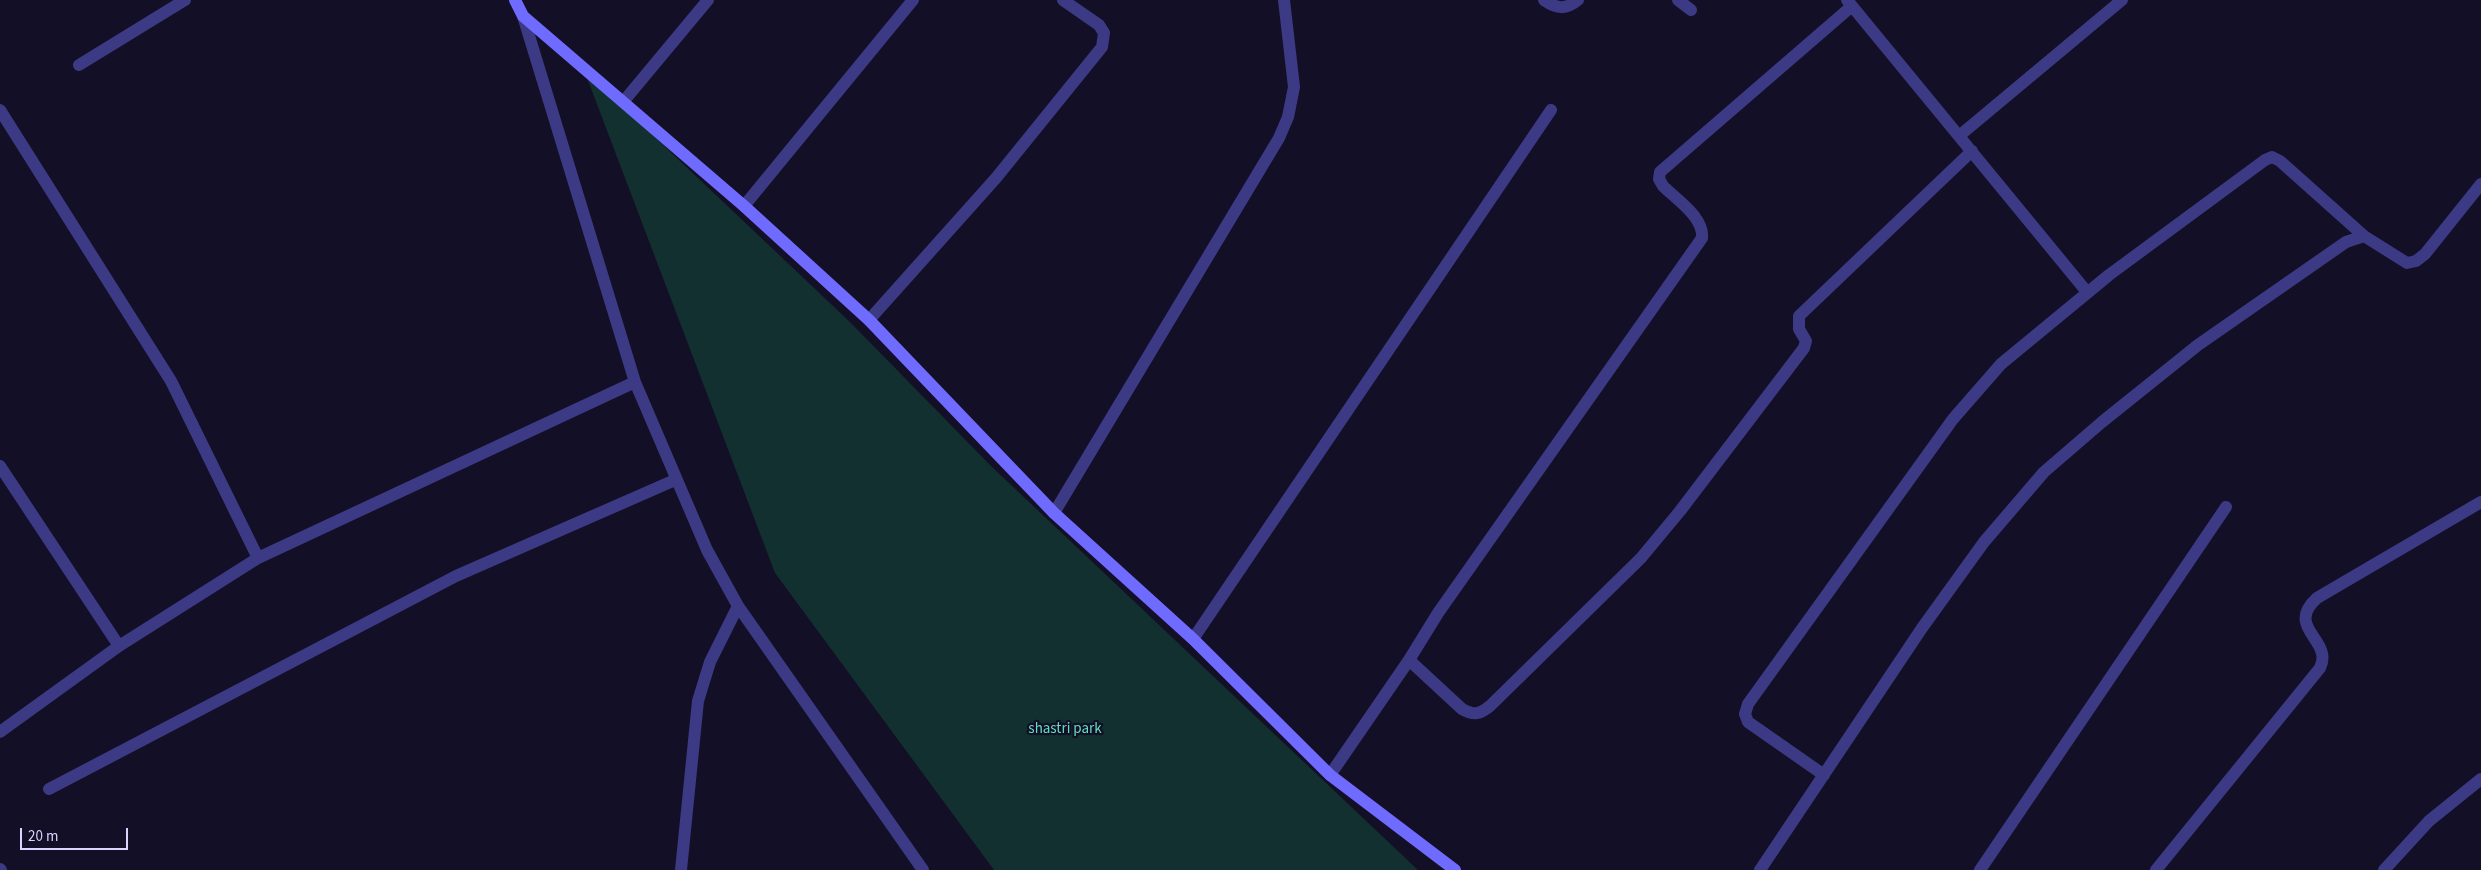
<!DOCTYPE html>
<style>
body{margin:0}
#map{position:relative;width:2481px;height:870px;overflow:hidden;background:#130f26;font-family:"Source Sans 3",sans-serif}
canvas{display:block}
.scale{position:absolute;left:20px;top:828px;width:108px;height:22px;box-sizing:border-box;border:2px solid #d9d4ff;border-top:0;padding-left:6px;font-size:15px;line-height:18px;white-space:nowrap;color:#d9d4ff;-webkit-text-stroke:4px #130f26;paint-order:stroke}
</style>
<div id="map">
<canvas width="2481" height="870"></canvas>
<div class="scale">20 m</div>
</div>
<script>
const context = document.querySelector('canvas').getContext('2d');
context.lineJoin = 'round';
function fillPath(path, color) { context.fillStyle = color; context.fill(path, 'evenodd'); }
function trace(path, color, width, dash) { context.strokeStyle = color; context.lineWidth = width; context.lineCap = dash ? 'butt' : 'round'; context.setLineDash(dash || []); context.stroke(path); }
function write(font, color, halo, rows, align = 'center') {
  context.font = font + ' "Source Sans 3",sans-serif'; context.lineWidth = 4.5; context.setLineDash([]); context.textBaseline = 'middle'; context.strokeStyle = halo; context.fillStyle = color; for (const [text, x, y, turn = 0] of rows) {
    context.save(); context.translate(x, y); context.rotate((+turn || 0) * Math.PI / 180); context.textAlign = isNaN(turn) ? turn : align; if (halo) context.strokeText(text, 0, 0); context.fillText(text, 0, 0); context.restore();
  }
}
fillPath(new Path2D(`
 M584,70L851,323L991,466L1418,870H994L775,573Z`), '#12302f');
trace(new Path2D(`
 M1544,0C1557,9 1566,10 1578,0
 M1678,0L1691,10
 M1847,0L2087,292
 M523,16L635,382L707,550L738,606L923,870
 M79,65L185,0
 M623,102L708,0
 M0,110L171,381L258,558
 M1959,136L2122,0
 M744,206L913,0
 M869,320L996,178L1102,47L1104,33L1099,25L1063,0
 M0,466L119,646
 M1054,513L1279,138L1288,117L1294,87L1284,0
 M1193,639L1551,110
 M1409,660L1462,709C1474,716 1480,714 1490,706L1641,558L1680,511L1804,348L1806,341L1799,329V316L1972,151
 M0,732L119,646L258,558L635,382
 M1330,775L1409,660L1438,613L1702,238C1704,217 1677,200 1663,186L1659,179L1660,172L1852,6
 M1824,775L1748,722L1745,714L1748,704L1953,419L2001,364L2109,275L2265,160L2272,157L2280,161L2364,236
 M49,789L456,576L675,480
 M0,869L1,870
 M681,870L698,701L710,662L738,606
 M1760,870L1922,628L1984,542L2044,472L2102,422L2198,345L2346,242L2364,236L2407,263L2416,261L2425,254L2481,184
 M1980,870L2226,507
 M2156,870L2320,668C2334,640 2284,628 2317,598L2481,502
 M2384,870L2429,821L2481,779`), '#3d3a85', 12);
trace(new Path2D(`
 M515,0L523,16L744,206L869,320L1054,513L1193,639L1330,775L1455,870`), '#6f6bff', 12);
write('15px', '#5fe0c0', '#130f26', [
 ["shastri park",1065,730]
]);
</script>
